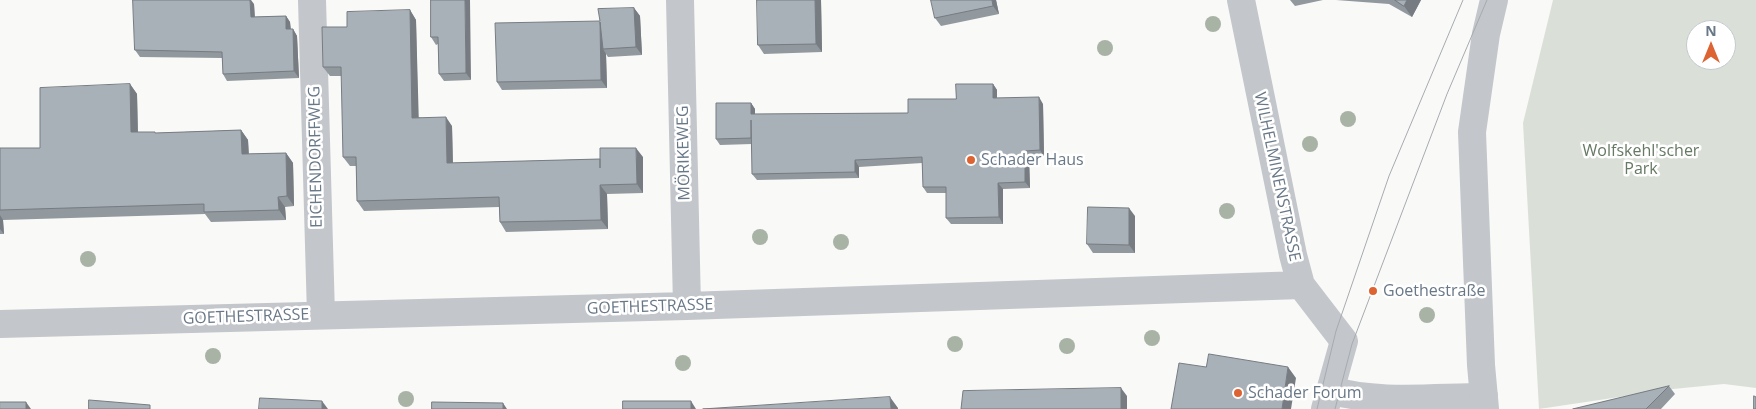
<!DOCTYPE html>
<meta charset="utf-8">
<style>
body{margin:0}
#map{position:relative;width:1756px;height:409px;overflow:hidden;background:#f9f9f7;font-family:"Open Sans",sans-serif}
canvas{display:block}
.north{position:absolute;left:1686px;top:20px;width:50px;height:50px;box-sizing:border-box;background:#fff;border:1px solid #c3c9cf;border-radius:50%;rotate:0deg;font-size:14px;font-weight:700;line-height:20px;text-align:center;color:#697887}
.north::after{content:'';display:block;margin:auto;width:18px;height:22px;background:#dd6333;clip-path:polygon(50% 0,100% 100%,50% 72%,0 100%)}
</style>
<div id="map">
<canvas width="1756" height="409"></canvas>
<div class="north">N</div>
</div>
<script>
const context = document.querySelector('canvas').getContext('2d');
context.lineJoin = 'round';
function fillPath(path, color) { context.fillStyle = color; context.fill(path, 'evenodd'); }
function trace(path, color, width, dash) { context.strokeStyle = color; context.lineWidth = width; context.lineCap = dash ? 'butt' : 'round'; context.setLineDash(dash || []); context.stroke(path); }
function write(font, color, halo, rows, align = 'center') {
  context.font = font + ' "Open Sans",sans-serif'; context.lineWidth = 5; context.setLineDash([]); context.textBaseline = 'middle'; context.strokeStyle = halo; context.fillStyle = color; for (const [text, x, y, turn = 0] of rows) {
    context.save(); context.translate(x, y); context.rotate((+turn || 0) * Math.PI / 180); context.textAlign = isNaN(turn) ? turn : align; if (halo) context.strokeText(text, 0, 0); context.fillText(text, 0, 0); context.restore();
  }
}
fillPath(new Path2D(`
 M1553,0H1756V388L1724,384L1673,389L1539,409L1523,123ZM1696,30H1726V60H1696Z`), '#dae0d8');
trace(new Path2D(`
 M312,0L321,315
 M680,0L687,306
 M1241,0L1293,255L1301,285L1344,341L1325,409
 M0,324L687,306L1301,285
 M1330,390C1376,404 1436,397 1484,397`), '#c3c6ca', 28);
trace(new Path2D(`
 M1485,409L1481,365L1472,132L1486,34L1494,0`), '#c3c6ca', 28);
trace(new Path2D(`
 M1317,409L1336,331L1389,176L1463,0
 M1335,409L1352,344L1447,94L1487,0`), '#a6abb1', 1);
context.fillStyle = '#a8b3a6';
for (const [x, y] of [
 [1213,24],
 [1105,48],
 [1348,119],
 [1310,144],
 [1227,211],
 [760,237],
 [841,242],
 [88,259],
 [1427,315],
 [1152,338],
 [955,344],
 [1067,346],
 [213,356],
 [683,363],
 [406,399]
]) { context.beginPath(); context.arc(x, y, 8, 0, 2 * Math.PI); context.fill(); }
fillPath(new Path2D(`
 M133,0H177L254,4L255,17L286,16L290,22L291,29H293L297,36L299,78L227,81L223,74L222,58L140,57L135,50Z
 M431,0L471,80L444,81L439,74L438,44L436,45L431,37Z
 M821,0L822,52L764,54L758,45Z
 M931,0H996L999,14L941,26L935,18Z
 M1290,0H1323L1295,6Z
 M1336,0H1421L1412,17L1389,4Z
 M634,8L640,16L642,55L608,57L606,54L607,88L502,90L497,82L600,21Z
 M410,10L416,20L418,117L452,126L453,163L600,159L643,157V193L607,194L608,229L506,232L500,222L499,207L364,211L357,201L356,166H350L343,157L342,76H330L323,67L347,27Z
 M130,84L137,94L138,132L156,133L241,130L248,140L249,154L286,153L293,163L294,206L285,207L286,220L211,222L205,214L3,220L4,234H0V148H40Z
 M993,84L997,90V98L1043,104L1044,156L1029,157L1030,188L1003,189V224H951L946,218V193H927L923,187L922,163L859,167V178L757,180L752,174V144L720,145L716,139L751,103L755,109V114L908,113L956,99Z
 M1135,216V253H1093L1087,244Z
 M1669,386L1675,394L1661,409H1573Z`), '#91989e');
fillPath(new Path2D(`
 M250,0H251L254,4L255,24L251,17Z
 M465,0H470L471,80L466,73Z
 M815,0H821L822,52L816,44Z
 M992,0H996L999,14L993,6Z
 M1407,0H1421L1412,17L1404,6Z
 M634,8L640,16L642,55L636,47Z
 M410,10L416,20L419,127L412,118Z
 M286,16L290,22L291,36L286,29Z
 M600,22L603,49L606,54L607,88L601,80Z
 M293,29L297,36L299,78L294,71Z
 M130,84L137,94L138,142L131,132Z
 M993,84L997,90V104L993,98Z
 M1039,97L1043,104L1044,156L1040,150Z
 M751,103L755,109V121L751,114Z
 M446,117L452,126L453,172L447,163Z
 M241,130L248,140L249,164L242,154Z
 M636,148L643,157V193L637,184Z
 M1025,151L1029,157L1030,188L1025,182Z
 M286,153L293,163L294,206L287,196Z
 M855,160L859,167V178L855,172Z
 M998,183L1003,189V224L999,217Z
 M600,185L607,194L608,229L601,220Z
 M278,197L285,207L286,220L279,210Z
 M1129,208L1135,216V253L1129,245Z
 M0,215L3,220L4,234L0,229Z
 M1288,367L1296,378L1291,409H1282Z
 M1121,388L1127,396V409H1121Z
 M890,397L898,408V409H891Z
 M322,401L328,409H322Z
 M691,401L696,409H691Z
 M26,402L31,409H26Z
 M503,403L507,409H503Z`), '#767c81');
const building = new Path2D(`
 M133,0H250L251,17L286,16V29H293L294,71L223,74L222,52L135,50Z
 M431,0H465L466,73L439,74L438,37H431Z
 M757,0H815L816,44L758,45Z
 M931,0H992L993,6L935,18Z
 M1395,0H1407L1404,6Z
 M634,8L636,47L603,49L600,22L601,80L497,82L495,23L600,21L598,9Z
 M410,10L412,118L446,117L447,163L600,159V168V148H636L637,184L600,185L601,220L500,222L499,197L357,201L356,157H343L341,67H323L322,27H347V12Z
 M130,84L131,132H155V133L241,130L242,154L286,153L287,196L278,197L279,210L204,212V204L0,210V148H40V88Z
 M956,84H993V98L1039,97L1040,150L1025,151V182L998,183L999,217L946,218V187H923L922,157L855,160V172L752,174L751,120V138L716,139V103H751V114L908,113V99H956Z
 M1088,207L1129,208V245L1087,244Z
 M1209,354L1288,367L1282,409H1171L1179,363L1206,367Z
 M1669,386L1646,409H1573Z
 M1121,388V409H961L963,391Z
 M1754,396L1756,397V409H1754Z
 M890,397L891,409H703Z
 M260,398L322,401V409H259Z
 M89,400L150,405V409H89Z
 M623,401H691V409H623Z
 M0,402H26V409H0Z
 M432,402L503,403V409H432Z`);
fillPath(building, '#a9b1b8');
trace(building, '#767c81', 1);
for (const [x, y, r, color] of [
 [971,160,5,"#dd6333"],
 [1373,291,5,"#dd6333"],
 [1238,393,5,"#dd6333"]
]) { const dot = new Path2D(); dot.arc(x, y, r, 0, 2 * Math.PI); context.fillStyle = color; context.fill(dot); trace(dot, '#fff', 2); }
write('16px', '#667964', '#fff', [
 ["Wolfskehl'scher",1641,151],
 ["Park",1641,169]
]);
write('16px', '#697887', '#fff', [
 ["MÖRIKEWEG",684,153,-91],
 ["EICHENDORFFWEG",316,157,-91],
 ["WILHELMINENSTRASSE",1277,177,78],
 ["GOETHESTRASSE",650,307,-2],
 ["GOETHESTRASSE",246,317,-2]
]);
write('16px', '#697887', '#fff', [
 ["Schader Haus",981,160],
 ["Goethestraße",1383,291],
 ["Schader Forum",1248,393]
], 'left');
</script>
